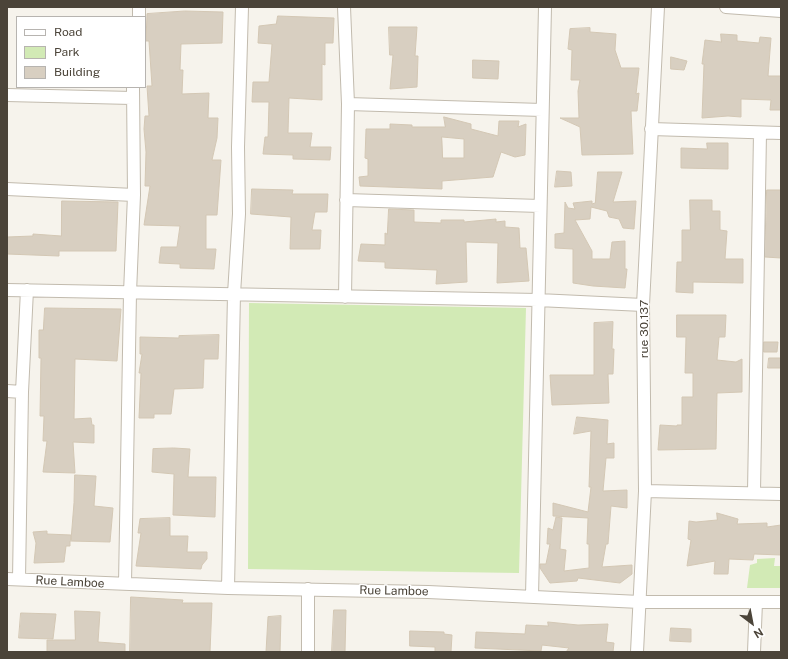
<!DOCTYPE html>
<style>
body{margin:0}
#map{position:relative;width:788px;height:659px;overflow:hidden;background:#f6f3ec;font-family:"Public Sans",sans-serif}
canvas{display:block}
.frame{position:absolute;inset:0;border:8px solid #4b4439;pointer-events:none}
.legend{position:absolute;left:16px;top:16px;width:130px;height:72px;box-sizing:border-box;background:#fff;border:1px solid #b7b4b0;margin:0;padding:5px 7px;list-style:none;font-size:12px;color:#4b4439}
.legend li{display:flex;align-items:center;gap:8px;height:20px}
.legend b{width:20px;border:1px solid #b7b4b0}
.north{position:absolute;left:732px;top:603px;width:40px;height:40px;-webkit-text-stroke:3px #fff;paint-order:stroke;rotate:148deg;font-size:11px;font-weight:700;line-height:16px;text-align:center;color:#4b4439}
.north::after{content:'';display:block;margin:auto;width:14px;height:18px;background:#4b4439;clip-path:polygon(50% 0,100% 100%,50% 72%,0 100%)}
</style>
<div id="map">
<canvas width="788" height="659"></canvas>
<div class="frame"></div>
<ul class="legend">
<li><b style="height:5px;background:#fff"></b>Road</li>
<li><b style="height:11px;background:#d2eab5"></b>Park</li>
<li><b style="height:11px;background:#d8cfc1"></b>Building</li>
</ul>
<div class="north">N</div>
</div>
<script>
const context = document.querySelector('canvas').getContext('2d');
context.lineJoin = 'round';
function fillPath(path, color) { context.fillStyle = color; context.fill(path, 'evenodd'); }
function trace(path, color, width, dash) { context.strokeStyle = color; context.lineWidth = width; context.lineCap = dash ? 'butt' : 'round'; context.setLineDash(dash || []); context.stroke(path); }
function write(font, color, halo, rows, align = 'center') {
  context.font = font + ' "Public Sans",sans-serif'; context.lineWidth = 3; context.setLineDash([]); context.textBaseline = 'middle'; context.strokeStyle = halo; context.fillStyle = color; for (const [text, x, y, turn = 0] of rows) {
    context.save(); context.translate(x, y); context.rotate((+turn || 0) * Math.PI / 180); context.textAlign = isNaN(turn) ? turn : align; if (halo) context.strokeText(text, 0, 0); context.fillText(text, 0, 0); context.restore();
  }
}
fillPath(new Path2D(`
 M249,303L526,308L519,573L248,569Z
 M775,558L774,566H781V588H747L750,565L757,563V559Z`), '#d2eab5');
const building = new Path2D(`
 M185,11L223,12L222,43L181,44L180,70H183L182,94L209,93L208,118H218L217,138L212,160H221L217,215H206V249H216L214,269L180,268V264L159,263L161,247H177L180,226L144,225L150,186H145L146,152L144,129L145,116H149L147,86H152L149,41H146L147,14Z
 M278,16L334,18L333,43H325V65L322,64V100L289,98L288,133H312L310,147H331L330,160L293,159V155L263,154L265,137H268L269,102H252L253,82H269L272,44L258,43L259,26L276,24Z
 M389,27H417L415,56H418L417,87L390,89L393,55H390Z
 M590,28V32L616,34L615,50L621,68H639L636,94L639,93L637,111H631L633,154L582,155L580,127L560,118H579L578,91L580,80H571L572,50L568,49L570,29Z
 M721,34L737,35V41L759,43L760,37L771,38L768,76H781V110H770L771,100L741,99V117L728,116L702,118L704,64H702L705,40L721,42Z
 M671,57L687,61L684,70L671,69Z
 M473,60L499,61L498,79L473,78Z
 M444,117L471,124V129L498,136L499,121H519L518,127L526,124L525,155L515,157L501,152L493,177L442,181V189L360,186L359,177L368,176V159L365,158L366,129H390V124L412,125V127H445ZM442,137L464,139V158H443Z
 M707,143H728V169L681,168V148L707,149Z
 M557,171L571,172L572,186L555,187Z
 M598,172H622L613,202L636,201L634,229L623,228L619,219L609,217L607,211L591,207L590,219L575,220L592,251V259H610L612,242L625,241V269H627L625,288L593,286L573,283V249L555,248V234L564,233L565,202L568,208L575,209L573,203L592,201V204L595,203Z
 M252,189L293,190L292,194H328L327,212H315L312,230H321L320,249H290L291,217L251,214Z
 M767,190H781V258L765,257Z
 M690,200H712V211H720V230L727,231L725,259H743V283L693,282V293L676,292L677,262H682V230H690Z
 M62,201L118,202L116,251H59V256L7,254V237L33,236V234L61,236Z
 M389,209L414,210V222L441,223V220H464V222L496,219V222L505,221V227L519,228L520,248H526L529,281L497,283L498,243L466,242L467,282L436,284L437,270L385,268V262L358,261L361,244L385,245V233L387,234Z
 M45,308L121,309L117,361L75,359L74,419L91,418L92,425H94V443L73,442L75,473L43,472L47,441H43L44,416H40L41,358H39V330H43Z
 M677,315H726L725,337H719L717,360L736,362L742,359V392L717,393L716,449L658,450L660,425L677,426V425H682V397H693V373H685L686,337H677Z
 M613,322L612,349H614L613,374H608L609,403L552,405L550,375H594V323Z
 M219,335L218,359H204L203,388L174,389L171,414H154V418H139L141,373H139L142,354H140V337L179,338V336Z
 M764,342H778L777,352H764Z
 M769,358H781V368H768Z
 M577,417L608,420L607,444L614,443V458H606L603,491L627,490V508L611,506L608,544H606L602,567L632,565V574L620,583L578,578L577,581L550,583L540,568V564H546L550,544H547L548,528L553,530L556,517L562,518L560,549L566,550L564,571L589,568V544H587L588,518L553,516V503L588,512L591,487H589L591,431L574,434Z
 M174,448L190,449L188,477H216L215,517L173,515L174,474L152,472L153,449Z
 M75,475L96,476L94,506L113,508L110,542L70,541V546H66L64,562L34,563L36,543L33,532L47,531V534L71,535V540L74,503Z
 M717,513L738,519L737,524L767,523V527L781,525V555L754,554L753,560L729,559L728,574H714L715,561L687,566L691,540L688,539L689,521L696,522L717,520Z
 M170,518V536H188L187,552H207V559L202,565L201,569L136,566L141,533H138L140,519Z
 M131,597L183,600L182,603H212L210,652H130Z
 M334,610H346L345,652H332Z
 M75,611L100,612L98,642L125,644V652H47V640H75Z
 M21,613L56,614L53,639L19,638Z
 M281,616L280,652H266L268,617Z
 M548,622L578,625L608,624L606,642L614,643L613,652H566L569,648L542,645L541,651L475,648L476,632L525,634L526,625L548,626Z
 M671,628L691,629V642L670,641Z
 M410,631L444,632V634L452,635L451,652H435V647L410,646Z`);
fillPath(building, '#d8cfc1');
trace(building, '#d3c7b4', 1);
const minor = new Path2D(`
 M344,7L348,104L345,297
 M726,7L781,11
 M139,17V7
 M7,95L132,98
 M348,104L542,110
 M651,129L781,133
 M7,189L134,195
 M346,200L540,206
 M7,290L538,300L643,305
 M7,391L22,392
 M645,491L781,494
 M754,492L760,133
 M7,579L228,588L428,592L640,602H781
 M19,579L22,392L27,290
 M125,584L130,293L134,195L133,87
 M228,588L234,294L239,214L238,147L242,7
 M532,596L545,7
 M308,652V589
 M637,652L645,491L643,305L658,7
 M754,652L756,602`);
trace(minor, '#c2bbae', 14);
trace(minor, '#fff', 12);
write('12px', '#4b4439', '#fff', [
 ["rue 30.137",644,329,-90],
 ["Rue Lamboe",70,582,3],
 ["Rue Lamboe",394,591,1]
]);
</script>
